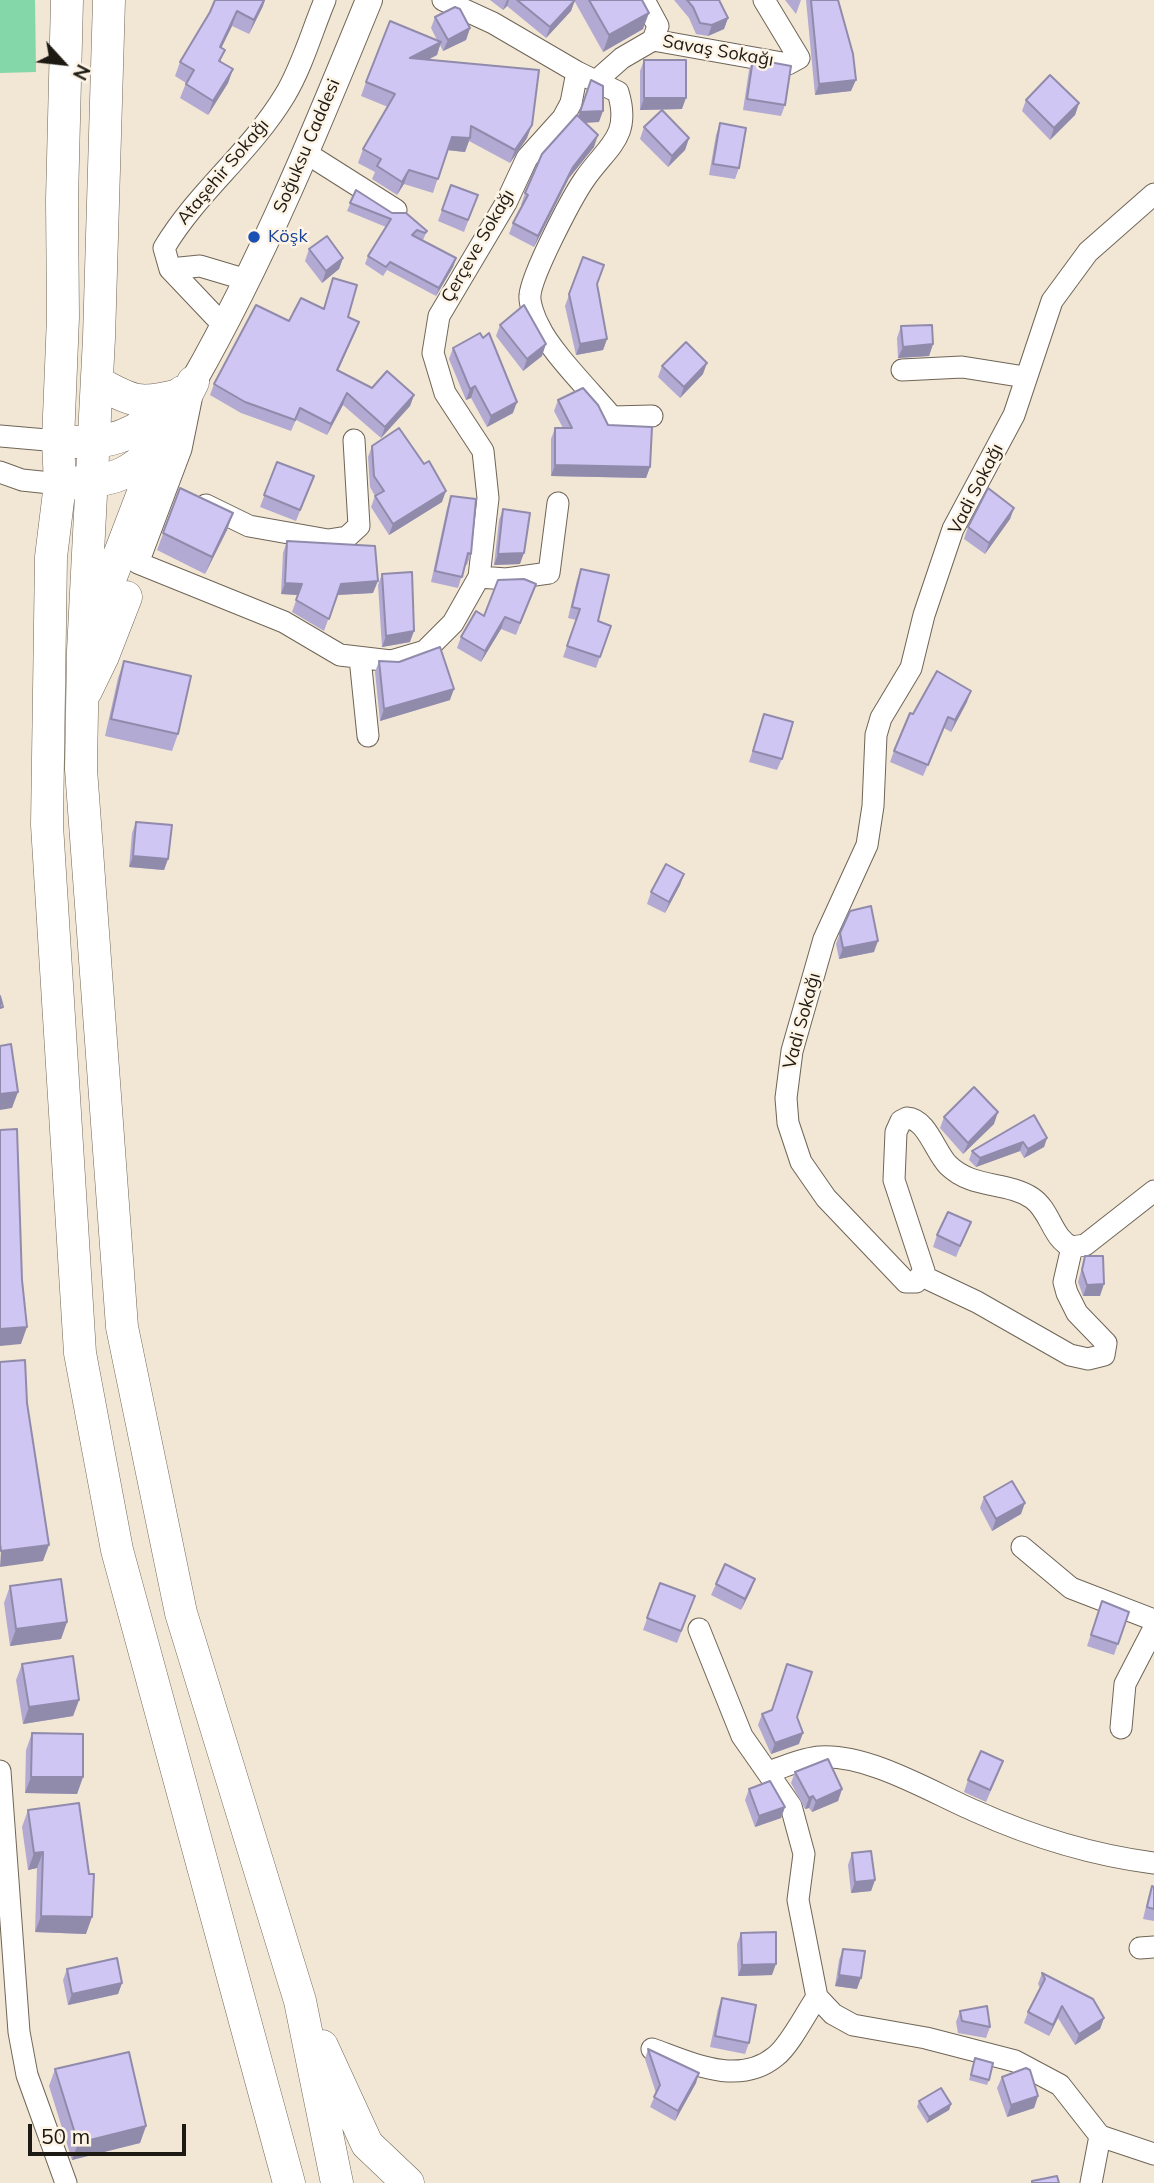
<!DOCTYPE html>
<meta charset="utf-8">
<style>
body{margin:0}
#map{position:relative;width:1154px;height:2183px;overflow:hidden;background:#f2e6d5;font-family:Mulish,sans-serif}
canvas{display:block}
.north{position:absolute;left:28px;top:28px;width:70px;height:70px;-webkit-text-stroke:5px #fdf4e6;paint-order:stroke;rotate:117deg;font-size:19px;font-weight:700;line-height:28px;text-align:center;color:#1d1913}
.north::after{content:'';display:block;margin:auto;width:24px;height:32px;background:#1d1913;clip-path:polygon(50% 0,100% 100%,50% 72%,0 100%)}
.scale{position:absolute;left:28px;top:2124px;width:158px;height:32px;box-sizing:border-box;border:4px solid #1d1913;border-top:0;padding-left:9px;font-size:21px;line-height:24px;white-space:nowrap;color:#1d1913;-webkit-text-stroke:5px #fdf4e6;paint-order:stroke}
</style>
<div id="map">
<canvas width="1154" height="2183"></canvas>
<div class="north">N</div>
<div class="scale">50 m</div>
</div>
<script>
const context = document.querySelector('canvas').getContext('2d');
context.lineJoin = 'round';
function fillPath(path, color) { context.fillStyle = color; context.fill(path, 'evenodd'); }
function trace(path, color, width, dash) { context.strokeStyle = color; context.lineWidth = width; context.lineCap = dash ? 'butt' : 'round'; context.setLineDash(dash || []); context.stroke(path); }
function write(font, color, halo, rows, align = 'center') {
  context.font = font + ' Mulish,sans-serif'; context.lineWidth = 5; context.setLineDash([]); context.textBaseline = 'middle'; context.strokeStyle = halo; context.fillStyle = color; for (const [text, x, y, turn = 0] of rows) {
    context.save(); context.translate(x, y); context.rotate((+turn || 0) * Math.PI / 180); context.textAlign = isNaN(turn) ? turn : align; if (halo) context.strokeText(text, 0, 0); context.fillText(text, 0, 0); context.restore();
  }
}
fillPath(new Path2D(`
 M0,0H35L36,72L0,73Z`), '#84d7a9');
const minor = new Path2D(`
 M653,40L788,64L799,58L764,0
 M577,72L618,92C632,138 606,147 584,180C571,199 532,274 530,295C529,303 535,319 539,326C550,351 593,394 612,417L652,416
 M596,81L622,58L653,40L658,26L644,0
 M306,153L396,210
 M1154,194L1088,252L1052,301L1014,415L953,529L924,615L911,668L881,718L876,735L873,806L867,845L824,939L792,1051L786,1098L788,1123L801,1162L826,1198L906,1282H916L924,1271L894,1180L896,1132L901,1121L907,1118C927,1119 935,1152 948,1165C972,1189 1006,1181 1032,1198C1051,1211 1052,1239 1072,1247L1085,1245L1154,1191
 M170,269L200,266L247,280
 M225,327L170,269L164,248C198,191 250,153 285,95C302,67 312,31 325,0
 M902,370L962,367L1025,377
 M191,400L181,449L138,563L284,622L340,655L391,661L425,651L453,623L479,577L488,498L483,451L445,393L433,353L439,316L506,203L527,158L563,118L571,103L577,72L493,23L443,0
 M0,436L58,441
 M0,472L22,480L60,484
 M206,505L249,526L328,540L347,537L359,526L354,440
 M479,577L506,579L549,573L558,503
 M360,658L368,736
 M922,1276L977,1302L1070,1355L1088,1359L1104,1355L1106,1343L1077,1313L1067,1293L1064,1282L1072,1247
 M1022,1547L1071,1588L1154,1620
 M699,1629L742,1736L791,1806L804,1854L798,1900L817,1997L833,2014L853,2025L926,2038L1015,2061L1060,2085L1100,2136L1154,2154
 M1121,1728L1125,1684L1154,1628
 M0,1771L19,2032L27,2075L66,2183
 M768,1772C784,1767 803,1758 820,1757C869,1754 931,1792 975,1811C1033,1837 1091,1855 1154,1863
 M1140,1948L1154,1947
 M652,2049C691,2063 739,2087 776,2056C790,2045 806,2013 817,1997
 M1091,2183L1100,2136`);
const major = new Path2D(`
 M193,382C263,259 316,130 369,0`);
const highway = new Path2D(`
 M67,0L62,200L63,317L58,441L60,484L51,557L47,825L80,1353L117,1550L289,2183
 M109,0L99,338L83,651L81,769L122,1327L181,1613L300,2001L337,2183
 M97,382C133,402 139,405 179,395
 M76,442C125,445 147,424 182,392
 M72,483C116,480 127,476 159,446
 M93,624L162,443L193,382
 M86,691L103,656L126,597
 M322,2046L367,2144L408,2183`);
trace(minor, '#6f6556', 23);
trace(major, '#6f6556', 28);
trace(highway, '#6f6556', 33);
trace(minor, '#fff', 21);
trace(major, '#fff', 26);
trace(highway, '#fff', 32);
fillPath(new Path2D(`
 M490,0H575L571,11L546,38L507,6L503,10Z
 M576,0H642L643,29L603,52L575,2Z
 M674,0H719L728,18L724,29L708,36L696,34L689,18Z
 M785,0H801L796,14Z
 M806,0H838L851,91L815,95Z
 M263,6L249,34L232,26L221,48V62L233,69L228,83L208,115L180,98L186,83L175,76L180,62L210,12Z
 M435,17L470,28L466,40L443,51L440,45L437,55L428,60L527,138L510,163L469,141L465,152L447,150L433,193L404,184L397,195L372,179L375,172L358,163L363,149L388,107L361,96L366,82L437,40L431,28Z
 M753,59L785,105L781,116L743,110L749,70Z
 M644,60L682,109L640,110V71Z
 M591,80L599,122L585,123L594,147L569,178L534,247L509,234L513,223L522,205H521L525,193L578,116Z
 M1026,100L1079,103L1075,115L1050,140L1022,111Z
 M720,123L739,168L735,179L709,175L716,135Z
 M644,127L689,138L685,150L668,167L640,139Z
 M451,185L478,195L464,232L438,221Z
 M356,190L392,213L427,231L423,240L456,258L453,267L436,296L387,270L383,276L365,264L368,256L386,227L347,211Z
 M309,249L343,258L339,269L322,283L305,261Z
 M583,257L597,284L607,339L603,350L576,355L565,306Z
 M333,278L348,317L359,322L338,371L372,388L414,395L410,406L381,438L343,405L327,435L296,420L291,431L241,413L210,395L214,384L289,321L323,309Z
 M500,325L542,356L523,371L496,336Z
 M901,326L933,344L929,356L898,358L897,338Z
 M453,348L513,413L487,427L471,398L466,400L449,359Z
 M662,366L703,374L680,398L658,377Z
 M558,400L650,467L646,478L551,476V439L555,428H563L554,411Z
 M372,446L424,464L442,502L389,535L371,507L375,496L370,487L368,457Z
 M277,462L314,476L296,521L260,507Z
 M180,488L233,513L227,530L205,574L157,550Z
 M451,496L471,554L467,565H465L458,588L431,582L447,508Z
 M1014,508L1010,519L985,554L964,539L968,527Z
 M503,509L520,564L494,565L499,520Z
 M287,541L373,593L337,595L324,631L292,612L298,595L281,594L283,553Z
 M581,569L598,621L611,626L596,668L563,657L576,620L568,618L577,580Z
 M382,574L410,642L382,647L378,585Z
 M536,584L516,635L501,629L481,662L457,648L461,637L484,616Z
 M124,661L178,734L172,751L105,736L118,678Z
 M379,661L450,700L380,721L375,672Z
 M967,702L951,732L944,728L923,776L890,762L894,751L913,714Z
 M764,714L782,759L777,770L749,762Z
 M136,822L168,859L164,870L129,867L132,833Z
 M684,874L680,885L665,913L647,904L651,892Z
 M840,933L874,952L839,959L836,944Z
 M944,1117L994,1124L963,1154L940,1128Z
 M1047,1138L1044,1147L1024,1158L1020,1151L976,1167L969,1160L972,1151Z
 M971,1222L956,1257L933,1247L937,1235Z
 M1085,1256L1100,1296H1083L1078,1282Z
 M984,1497L1021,1514L992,1531L980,1508Z
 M660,1583L695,1596L677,1643L643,1630Z
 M716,1584L751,1590L741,1610L711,1595Z
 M10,1586L67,1622L61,1639L10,1646L4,1603Z
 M1102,1601L1129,1612L1114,1655L1087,1646Z
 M22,1664L79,1700L73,1716L23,1724L16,1680Z
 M762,1714L797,1717L799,1744L771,1754L758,1725Z
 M32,1733L83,1777L77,1794L25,1793L26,1750Z
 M795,1772L842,1789L838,1801L812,1812L809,1808L805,1809L791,1783Z
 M999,1772L986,1802L964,1792L968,1780Z
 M749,1789L785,1807L781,1818L755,1827L745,1800Z
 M28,1810L86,1934L35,1932L37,1868L28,1870L22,1827Z
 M852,1853L875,1880L871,1891L851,1893L848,1865Z
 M1152,1886L1154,1887V1921L1143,1919L1148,1898Z
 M741,1933L772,1975L738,1976L737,1944Z
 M843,1949L857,1989L835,1986L839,1960Z
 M67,1969L122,1983L118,1994L68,2005L63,1980Z
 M1042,1973L1104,2018L1100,2029L1075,2045L1058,2018L1049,2036L1024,2023L1028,2012L1040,1988L1038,1984Z
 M722,1998L749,2043L745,2054L710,2047L718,2009Z
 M960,2011L990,2027L986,2038L958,2033L956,2022Z
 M648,2049L696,2083L675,2121L650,2107L656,2093L645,2059Z
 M975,2058L989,2080L987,2085L969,2080Z
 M55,2069L146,2126L140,2143L72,2160L49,2086Z
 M1002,2077L1038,2096L1034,2108L1007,2117L997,2088Z
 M919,2101L951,2104L949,2110L927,2123L917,2107Z`), '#b2aad2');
fillPath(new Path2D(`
 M264,0H265L263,6L249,34L254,20Z
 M507,0H509L507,6L503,10Z
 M575,0L571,11L546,38L550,27Z
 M237,11L232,26L215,61L220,47Z
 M649,13L643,29L603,52L609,35Z
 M728,18L724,29L708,36L712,25Z
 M470,28L466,40L443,51L448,40Z
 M441,42L437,55L405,71L410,58Z
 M233,69L228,83L208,115L213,101Z
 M856,80L851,91L815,95L819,84Z
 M644,98H686L682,109L640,110Z
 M1079,103L1075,115L1050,140L1054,128Z
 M603,111L599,122L576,123L580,112Z
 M532,125L527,138L510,163L515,150Z
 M598,135L594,147L569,178L534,247L538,236L573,167Z
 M452,137L470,138L465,152L447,150Z
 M689,138L685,150L668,167L672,156Z
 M409,170L404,184L397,195L402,182Z
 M343,258L339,269L322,283L326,271Z
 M456,258L453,267L436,296L439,288Z
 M359,322L355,333L333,381L337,370Z
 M607,339L603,350L576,355L580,344Z
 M546,344L542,356L523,371L527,359Z
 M933,344L929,356L898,358L903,347Z
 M707,363L703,374L680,398L684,387Z
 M475,386L471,398L466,400L470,389Z
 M347,393L343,405L327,435L331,424Z
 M414,395L410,406L381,438L385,427Z
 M517,402L513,413L487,427L491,416Z
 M555,465L650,467L646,478L551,476Z
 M446,491L442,502L389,535L393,524Z
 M1014,508L1010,519L985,554L989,543Z
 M233,513L227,530L205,574L212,557Z
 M524,553L520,564L494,565L498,554Z
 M378,581L373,593L337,595L341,584Z
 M285,583L302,584L298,595L281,594Z
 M505,617L501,629L481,662L485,651Z
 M414,631L410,642L382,647L386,636Z
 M454,689L450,700L380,721L384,709Z
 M971,691L967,702L951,732L955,720Z
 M133,856L168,859L164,870L129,867Z
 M684,874L680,885L665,913L669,902Z
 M878,941L874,952L839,959L843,948Z
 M18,1092L12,1108L0,1110V1094Z
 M998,1112L994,1124L963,1154L968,1143Z
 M1047,1138L1044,1147L1024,1158L1028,1149Z
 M1023,1142L1020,1151L976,1167L980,1158Z
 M1104,1284L1100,1296H1083L1087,1285Z
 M27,1327L21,1344L0,1346V1329Z
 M1025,1503L1021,1514L992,1531L996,1519Z
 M49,1545L43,1561L0,1567L1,1551Z
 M755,1579L751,1590L741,1610L745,1599Z
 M67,1622L61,1639L10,1646L16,1629Z
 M79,1700L73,1716L23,1724L29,1707Z
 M803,1733L799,1744L771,1754L775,1743Z
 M31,1777H83L77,1794L25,1793Z
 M842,1789L838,1801L812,1812L816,1801Z
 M813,1796L809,1808L805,1809L809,1798Z
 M785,1807L781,1818L755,1827L759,1816Z
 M43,1852L37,1868L28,1870L34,1853Z
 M875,1880L871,1891L851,1893L855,1882Z
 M41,1916L92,1917L86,1934L35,1932Z
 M776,1964L772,1975L738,1976L742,1965Z
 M839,1975L861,1978L857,1989L835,1986Z
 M122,1983L118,1994L68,2005L72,1994Z
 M1062,2006L1058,2018L1049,2036L1053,2025Z
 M1104,2018L1100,2029L1075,2045L1079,2034Z
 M699,2073L696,2083L675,2121L678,2111Z
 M1038,2096L1034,2108L1007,2117L1011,2105Z
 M951,2104L949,2110L927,2123L929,2117Z
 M146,2126L140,2143L72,2160L78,2143Z`), '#918bab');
const building = new Path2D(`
 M215,0H264L254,20L237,11L220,47L225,50L219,61L233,69L213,101L186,84L194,70L180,62L210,12Z
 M517,0H575L550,27Z
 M589,0H642L649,13L609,35Z
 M687,0H719L728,18L712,25L700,23L693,7Z
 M811,0H838L853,54L856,80L819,84Z
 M455,7L460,9L470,28L448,40L435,17Z
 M390,21L441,42L410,58L539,70L532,125L515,150L471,126L470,138L452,137L438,179L409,170L402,182L377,166L381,159L363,149L395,94L366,82Z
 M753,59L791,66L785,105L747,99Z
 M644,60H686V98H644Z
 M1050,75L1079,103L1054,128L1026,100Z
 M591,80L603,86V111L580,112Z
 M662,110L689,138L672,156L644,127Z
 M577,115L598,135L573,167L538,236L513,223L528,195L525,193L542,154Z
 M720,123L746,128L739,168L713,164Z
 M451,185L478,195L468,220L442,210Z
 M356,190L392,213H406L427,231L425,233L417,230L412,235L456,258L439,288L390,262L386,267L368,256L391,219L350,203Z
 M327,236L343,258L326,271L309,249Z
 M583,257L604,265L597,284L607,339L580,344L569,294Z
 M333,278L357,285L348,317L359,322L337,370L372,388L387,371L414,395L385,427L347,393L331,424L300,408L295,420L245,402L214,384L256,305L289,321L301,298L324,309Z
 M524,305L546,344L527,359L500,325Z
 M932,325L933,344L903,347L901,326Z
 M480,333L483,338L489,333L517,402L491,416L475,386L470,389L453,348Z
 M686,342L707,363L684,387L662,366Z
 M583,388L598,405L608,425L652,427L650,467L555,465V428H572L558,400Z
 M399,428L424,464L429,461L446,491L393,524L375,496L384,491L374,476L372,446Z
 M277,462L314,476L300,510L264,495Z
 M180,488L233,513L212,557L163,533Z
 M988,488L1014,508L989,543L968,527Z
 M451,496L476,499L471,554L468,553L462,577L435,571Z
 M503,509L530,513L524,553L498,554Z
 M287,541L375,546L378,581L341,584L329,619L296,600L302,584L285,583Z
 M581,569L609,575L598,621L611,626L600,657L567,646L580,609L572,607Z
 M412,572L414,631L386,636L382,574Z
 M524,579L536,584L520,623L505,617L485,651L461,637L476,611L484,616L498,580Z
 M440,647L454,689L384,709L379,661L399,662Z
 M124,661L191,676L178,734L111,719Z
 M937,671L971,691L955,720L948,717L928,765L894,751L910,713L913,714Z
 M764,714L793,722L782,759L753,751Z
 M136,822L172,825L168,859L133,856Z
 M666,864L684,874L669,902L651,892Z
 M871,906L878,941L843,948L840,933L850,911Z
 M0,996L3,1007L0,1008Z
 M11,1044L18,1092L0,1094V1046Z
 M974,1087L998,1112L968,1143L944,1117Z
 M1034,1115L1047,1138L1028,1149L1023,1142L980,1158L972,1151Z
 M17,1129L22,1280L27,1327L0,1329V1130Z
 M948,1212L971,1222L960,1246L937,1235Z
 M1085,1256H1103L1104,1284L1087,1285L1082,1270Z
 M25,1360L27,1403L49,1545L1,1551L0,1544V1362Z
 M1012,1481L1025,1503L996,1519L984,1497Z
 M725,1564L755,1579L745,1599L716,1584Z
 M61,1579L67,1622L16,1629L10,1586Z
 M660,1583L695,1596L681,1631L647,1618Z
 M1102,1601L1129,1612L1118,1644L1091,1635Z
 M73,1656L79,1700L29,1707L22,1664Z
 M787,1664L812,1672L797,1717L803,1733L775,1743L762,1714L772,1710Z
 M32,1733L83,1734V1777H31Z
 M981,1751L1003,1761L990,1790L968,1780Z
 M828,1759L842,1789L816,1801L813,1796L809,1798L795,1772Z
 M770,1781L785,1807L759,1816L749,1789Z
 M79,1803L89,1874H94L92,1917L41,1916L43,1852L34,1853L28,1810Z
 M871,1851L875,1880L855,1882L852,1853Z
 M1152,1886L1154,1887V1909L1147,1907Z
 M776,1932V1964L742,1965L741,1933Z
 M843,1949L865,1951L861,1978L839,1975Z
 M117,1958L122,1983L72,1994L67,1969Z
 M1042,1973L1093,1999L1104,2018L1079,2034L1062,2006L1053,2025L1028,2012L1045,1979Z
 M722,1998L756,2005L749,2043L715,2036Z
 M987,2006L990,2027L962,2021L960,2011Z
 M648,2049L699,2073L678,2111L654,2097L660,2085Z
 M129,2052L146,2126L78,2143L55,2069Z
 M975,2058L993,2063L989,2080L971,2075Z
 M1026,2068L1030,2070L1038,2096L1011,2105L1002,2077Z
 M941,2088L951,2104L929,2117L919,2101Z
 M1057,2176L1059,2183H1032V2181Z`);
fillPath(building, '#cfc6f4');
trace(building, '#918bab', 2);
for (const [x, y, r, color] of [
 [254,237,7,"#1a4fb4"]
]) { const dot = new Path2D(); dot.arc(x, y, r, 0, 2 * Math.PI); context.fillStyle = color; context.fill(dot); trace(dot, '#fdf4e6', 2.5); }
write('18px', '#1d1913', '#fdf4e6', [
 ["Savaş Sokağı",718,51,10],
 ["Soğuksu Caddesi",307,146,-67],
 ["Ataşehir Sokağı",223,172,-50],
 ["Çerçeve Sokağı",478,246,-60],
 ["Vadi Sokağı",976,489,-63],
 ["Vadi Sokağı",802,1021,-75]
]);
write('18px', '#164399', '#fdf4e6', [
 ["Köşk",268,237]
], 'left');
</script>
